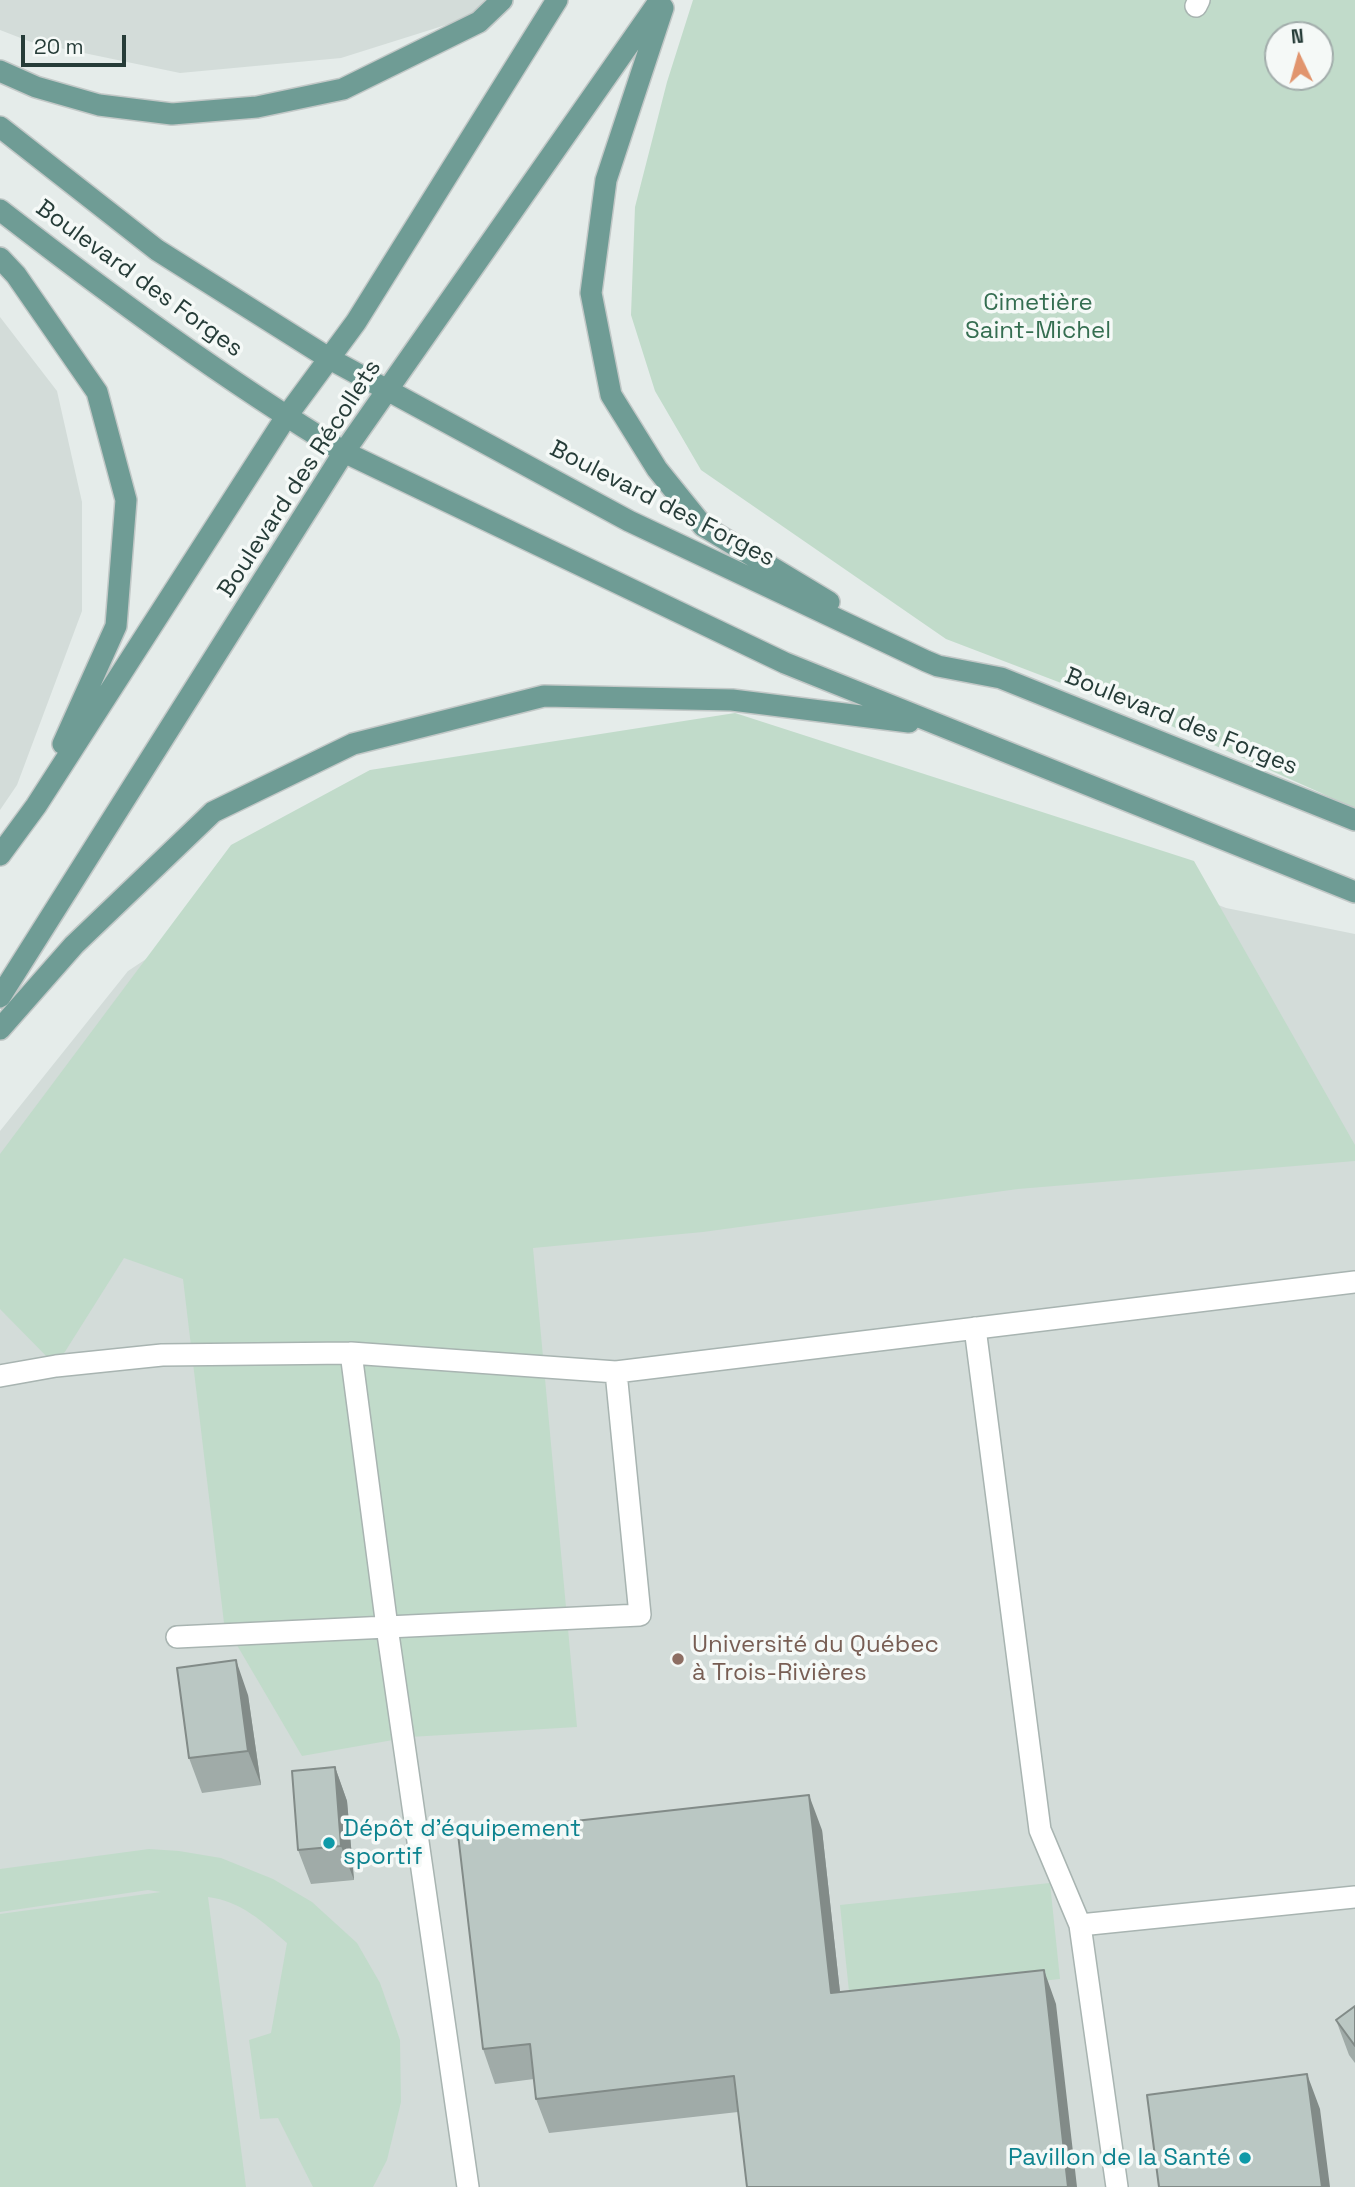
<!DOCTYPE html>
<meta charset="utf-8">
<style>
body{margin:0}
#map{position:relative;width:1355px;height:2187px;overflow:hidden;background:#e5ecea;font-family:"Space Grotesk",sans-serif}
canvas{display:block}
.north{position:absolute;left:1264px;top:21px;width:70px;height:70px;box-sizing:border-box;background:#f5f9f7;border:2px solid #a2adab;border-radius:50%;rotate:355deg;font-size:19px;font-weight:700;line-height:28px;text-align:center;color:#263c38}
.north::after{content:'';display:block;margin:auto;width:24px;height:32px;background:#e1956e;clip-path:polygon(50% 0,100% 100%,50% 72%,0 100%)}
.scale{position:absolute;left:21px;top:35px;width:105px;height:32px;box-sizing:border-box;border:4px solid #263c38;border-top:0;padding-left:9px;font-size:21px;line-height:24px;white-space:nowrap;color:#263c38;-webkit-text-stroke:5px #f5f9f7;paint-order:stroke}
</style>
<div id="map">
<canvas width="1355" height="2187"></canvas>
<div class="north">N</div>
<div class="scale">20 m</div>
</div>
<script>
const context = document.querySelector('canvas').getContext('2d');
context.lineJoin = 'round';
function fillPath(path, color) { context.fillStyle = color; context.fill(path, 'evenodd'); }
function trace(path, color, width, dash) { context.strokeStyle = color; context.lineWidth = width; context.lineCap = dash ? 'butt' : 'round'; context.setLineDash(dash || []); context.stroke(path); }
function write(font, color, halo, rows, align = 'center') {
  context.font = font + ' "Space Grotesk",sans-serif'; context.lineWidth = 7; context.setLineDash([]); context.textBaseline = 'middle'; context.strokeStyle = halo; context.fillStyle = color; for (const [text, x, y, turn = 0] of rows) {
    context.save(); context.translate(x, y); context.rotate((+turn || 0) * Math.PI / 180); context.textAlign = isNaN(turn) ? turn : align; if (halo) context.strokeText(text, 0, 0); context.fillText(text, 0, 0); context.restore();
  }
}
fillPath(new Path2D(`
 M0,0H485L468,18L341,58L180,73L31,42L0,30Z
 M0,317L57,391L82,502V611L17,785L0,810Z
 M1036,833L1226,908L1355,934V2187H0V1131L128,971L294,861Z`), '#d3dcd9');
fillPath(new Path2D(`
 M693,0H1355V810L1321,793L1158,720L946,639L701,470L655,391L631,315L635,207L667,82ZM1278,35H1320V77H1278Z
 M735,713L1194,861L1355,1145V1161L1018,1189L703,1232L533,1248L577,1727L410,1737L302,1756L224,1623L183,1279L124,1258L56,1366L0,1309V1154L231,845L370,770Z
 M149,1849L179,1851L221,1858L273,1879L312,1902L357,1943L380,1983L400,2040L401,2102L387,2160L373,2187H313L278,2118L260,2119L249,2040L271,2033L287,1943C263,1922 241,1901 208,1897L246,2187H0V1914L161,1892L148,1890L0,1912V1869Z
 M1050,1883L1060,1979L850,2001L840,1905Z`), '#c1dbca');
const minor = new Path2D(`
 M1196,6L1199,0
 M975,1328L1040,1830L1080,1925
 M351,1353L387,1627L468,2187
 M0,1376L56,1366L162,1355L351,1353L616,1372L1355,1282
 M177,1637L640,1615L616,1372
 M1117,2187L1080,1925L1355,1897`);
const major = new Path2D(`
 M663,8L606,180L591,293L611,395L657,469L703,526L829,602
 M0,71L36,87L99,105L172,114L257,107L343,89L479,22L502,0
 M0,127L157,250L330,359L629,521L926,661L938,666L1001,678L1355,820
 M0,210C111,296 224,379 344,452L785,663L1355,892
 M0,258L16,275L97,392L126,500L116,626L63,744
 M0,855L36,806L286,417L356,322L557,0
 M0,997L344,452L660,0
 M0,1029L74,945L213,812L353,744L544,696L732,700L909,722`);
trace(minor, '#a8b4b1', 24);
trace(major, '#c2c8c7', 24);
trace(minor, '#fff', 21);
trace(major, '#6f9c95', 21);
fillPath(new Path2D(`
 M248,1695L261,1785L202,1793L189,1758Z
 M335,1767L347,1801L354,1880L311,1884L298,1850Z
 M822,1830L840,1992L1056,2004L738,2112L549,2133L536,2099L534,2079L495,2084L483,2049Z
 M1336,2020L1355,2046V2063L1349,2055Z`), '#a0aba8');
fillPath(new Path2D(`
 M236,1660L248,1695L261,1785L248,1751Z
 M335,1767L347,1801L354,1880L341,1846Z
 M809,1795L822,1830L844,2028L831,1993Z
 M1044,1970L1056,2004L1077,2187H1068Z
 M1307,2074L1320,2109L1330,2187H1322Z`), '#828b88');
const building = new Path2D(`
 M236,1660L248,1751L189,1758L177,1668Z
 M335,1767L341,1846L298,1850L292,1771Z
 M809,1795L831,1993L1044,1970L1068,2187H747L734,2076L536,2099L530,2044L483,2049L458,1834Z
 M1355,2006V2046L1336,2020Z
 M1307,2074L1322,2187H1159L1147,2095Z`);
fillPath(building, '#bac7c3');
trace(building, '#828b88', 2);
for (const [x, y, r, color] of [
 [678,1659,7,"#8d6e63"],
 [329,1843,7,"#0f9aa8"],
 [1245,2158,7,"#0f9aa8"]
]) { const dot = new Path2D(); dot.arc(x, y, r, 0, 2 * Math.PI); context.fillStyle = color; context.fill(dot); trace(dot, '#f5f9f7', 2.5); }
write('24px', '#263c38', '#f5f9f7', [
 ["Boulevard des Forges",139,279,36],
 ["Boulevard des Récollets",300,479,-57],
 ["Boulevard des Forges",662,504,27],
 ["Boulevard des Forges",1181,722,22]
]);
write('24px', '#356e51', '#f5f9f7', [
 ["Cimetière",1038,303],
 ["Saint-Michel",1038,331]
]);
write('24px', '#785e54', '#f5f9f7', [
 ["Université du Québec",692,1645],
 ["à Trois-Rivières",692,1673]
], 'left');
write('24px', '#0d838f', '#f5f9f7', [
 ["Dépôt d'équipement",343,1829],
 ["sportif",343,1857],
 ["Pavillon de la Santé",1231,2158,"right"]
], 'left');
</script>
